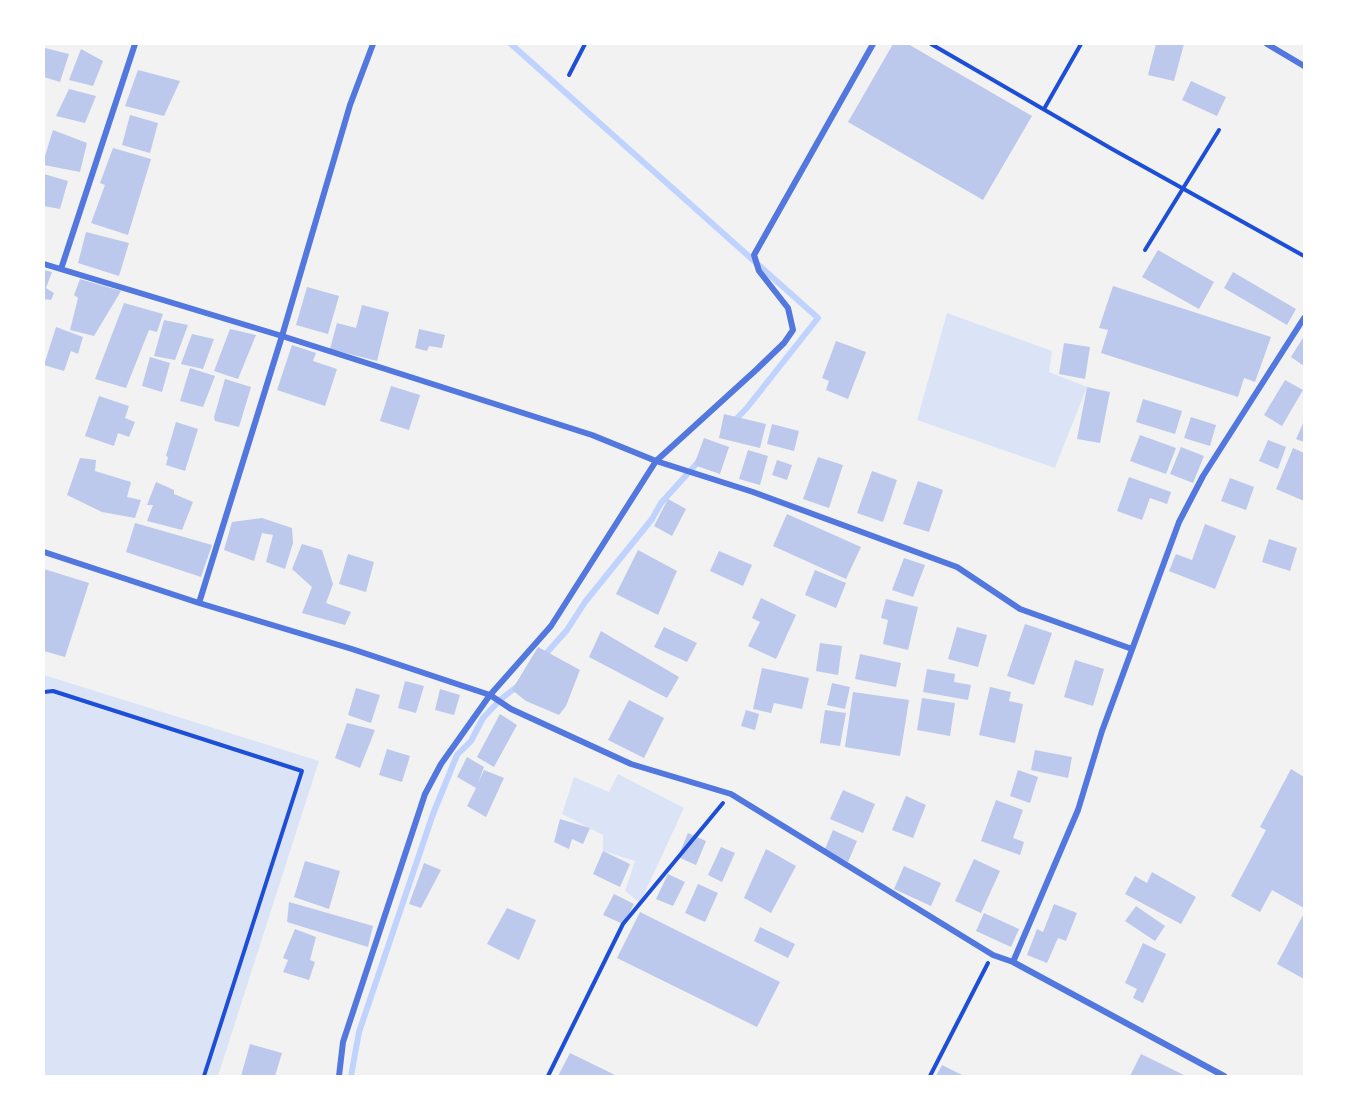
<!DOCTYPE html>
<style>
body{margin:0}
#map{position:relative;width:1348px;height:1120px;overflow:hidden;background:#f2f2f2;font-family:Roboto,sans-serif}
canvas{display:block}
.frame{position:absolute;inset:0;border:45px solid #fff;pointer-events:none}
</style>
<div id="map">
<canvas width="1348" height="1120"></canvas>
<div class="frame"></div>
</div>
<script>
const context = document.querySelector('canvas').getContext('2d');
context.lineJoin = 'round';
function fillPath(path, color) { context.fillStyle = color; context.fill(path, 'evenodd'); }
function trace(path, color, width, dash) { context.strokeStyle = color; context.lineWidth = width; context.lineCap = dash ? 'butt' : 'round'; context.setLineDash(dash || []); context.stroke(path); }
fillPath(new Path2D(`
 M947,313L1052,351L1049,372L1087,387L1055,468L917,420Z
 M44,675L319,761L218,1076H44Z
 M618,774L684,808L640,903L625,891L635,861L603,851V835L562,814L574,777L609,792Z`), '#dbe4f7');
trace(new Path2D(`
 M511,44L818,318L746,409L733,422
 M543,657L567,630L585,602L652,519L661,503L699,461
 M351,1076L359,1032L433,814L457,755L471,741L483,718L501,699L519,685`), '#bfd3fe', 6);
fillPath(new Path2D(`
 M893,44H908L1032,116L983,200L848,122Z
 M1156,44H1184L1174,81L1148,75Z
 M45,48L69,54L60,82L44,77Z
 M81,49L103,61L93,86L69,80Z
 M138,70L180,81L164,116L125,106Z
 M1191,81L1226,97L1217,116L1182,100Z
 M69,89L96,96L85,123L56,116Z
 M130,115L158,123L150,153L122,145Z
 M53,130L87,143L80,172L44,165V159Z
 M113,148L151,159L128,235L91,223L105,185L100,183Z
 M44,174L68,181L60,209L44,206Z
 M86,232L129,243L119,276L78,263Z
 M1158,250L1214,282L1199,309L1142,277Z
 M44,270L52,272L46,288L54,293L51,300L44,299Z
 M1233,272L1296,309L1287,325L1224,288Z
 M80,279L121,291L94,336L70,330L78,298L74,295Z
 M1113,286L1271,337L1255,382L1244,378L1238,397L1101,353L1108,330L1099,328Z
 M307,287L339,296L328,334L296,325Z
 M124,303L163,314L157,332L149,330L126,388L95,379Z
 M362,305L389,312L377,361L330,349L337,323L356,328Z
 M164,320L188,325L175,360L154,356Z
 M56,327L83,337L78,354L71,351L64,371L44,365Z
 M230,329L256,335L238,379L214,371Z
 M419,329L445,335L442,348L429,346L427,351L415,348Z
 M192,334L214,339L203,369L181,364Z
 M1304,336V366L1291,357Z
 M836,341L866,352L848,399L826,390L829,381L822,378Z
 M1064,343L1090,347L1085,379L1059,374Z
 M292,345L316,353L313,361L337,369L325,406L277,390Z
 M150,357L170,363L162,392L142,386Z
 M190,368L215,376L203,407L180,401Z
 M225,379L251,387L239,427L215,421L214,417Z
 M1285,380L1303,390L1282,426L1264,415Z
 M391,386L420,395L409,430L380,421Z
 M1087,387L1110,392L1100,443L1077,439Z
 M99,396L129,406L125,418L135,422L129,437L118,433L114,446L85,436Z
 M1143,399L1182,411L1175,434L1136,422Z
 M724,414L766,424L760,448L719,438Z
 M1191,417L1216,425L1210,446L1184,438Z
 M1304,421V442L1296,439Z
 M176,422L198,429L185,471L166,465L168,457L166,456Z
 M772,424L799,431L794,451L767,444Z
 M1140,435L1176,448L1166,474L1130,461Z
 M704,438L729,447L720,474L694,465Z
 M1268,440L1286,447L1278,469L1259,461Z
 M1181,447L1204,456L1193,483L1170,474Z
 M1293,448L1304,453V501L1276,489Z
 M748,450L768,456L760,485L739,479Z
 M818,457L843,465L829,508L803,499Z
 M80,458L96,460L95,471L131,482L127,497L141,500L135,518L102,512L67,495Z
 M777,460L792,465L787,480L772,475Z
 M872,471L897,480L883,522L857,513Z
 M1129,477L1171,492L1167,504L1150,498L1142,520L1117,511Z
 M1230,478L1254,487L1246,510L1221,501Z
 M918,481L943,490L929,532L903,524Z
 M156,482L174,490V494L193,502L182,530L147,521L153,505H147Z
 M668,499L686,509L672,536L654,526Z
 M787,514L861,547L846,579L773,546Z
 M262,518L292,528L293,543L285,569L266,562L273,535L262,533L254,561L224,550L232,522Z
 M135,523L212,545L201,577L126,552Z
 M1205,524L1236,536L1215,589L1169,571L1176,554L1192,560Z
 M1269,539L1297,548L1290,571L1262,562Z
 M302,544L322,550L333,584L326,603L351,612L345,625L302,613L312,587L292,569Z
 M638,550L677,571L658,615L616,594Z
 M719,551L752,565L743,586L710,571Z
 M348,554L374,562L366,592L339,584Z
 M904,558L925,565L913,597L892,590Z
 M44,569L89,583L65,657L44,651Z
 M815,570L846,583L836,608L805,595Z
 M761,598L796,615L776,659L748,646L760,622L752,618Z
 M886,599L918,607L908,650L883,644L888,620L881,618Z
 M1025,624L1052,633L1034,685L1007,676Z
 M664,627L697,643L687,662L654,647Z
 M957,627L987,635L978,667L948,659Z
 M601,631L679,677L667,698L589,657Z
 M820,643L842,646L838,675L816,671Z
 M538,647L580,670L566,706L559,715L526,701L512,690Z
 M860,654L901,663L896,687L855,679Z
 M1075,660L1104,669L1093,706L1064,697Z
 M762,668L809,678L802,709L774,703L771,713L753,709Z
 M927,669L955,674L954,682L971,685L968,700L923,692Z
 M405,681L424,686L416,713L398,708Z
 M832,683L850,687L845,709L827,705Z
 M990,687L1011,692L1009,701L1023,704L1015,743L979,735Z
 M356,688L380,695L371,723L348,715Z
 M440,689L460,695L454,715L435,710Z
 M853,692L909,700L900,756L845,747Z
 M922,698L955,703L950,736L917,730Z
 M629,700L664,718L644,758L608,740Z
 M746,710L759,714L755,730L741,726Z
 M825,710L846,713L840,746L820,743Z
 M500,714L517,725L494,767L477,757Z
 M347,723L375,730L360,768L335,758Z
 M387,749L410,756L402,782L379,775Z
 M1035,750L1072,757L1068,778L1031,770Z
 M467,757L484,767L478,783L484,770L504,778L486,817L467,806L476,788L457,777Z
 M1291,769L1304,777V908L1272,890L1260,912L1231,896L1266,830L1260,827Z
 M1018,770L1038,777L1030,803L1010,796Z
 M843,790L875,804L863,833L830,819Z
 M906,796L926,805L913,838L892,830Z
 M996,800L1023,810L1013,838L1024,842L1020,855L981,841Z
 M560,819L590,828L583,844L572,839L569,849L554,842Z
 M833,830L857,841L848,862L824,851Z
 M688,833L706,841L696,865L678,857Z
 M721,847L735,853L722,882L708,875Z
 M766,849L796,866L771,913L744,898Z
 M603,851L630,864L620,887L593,874Z
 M974,859L1000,871L981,913L955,901Z
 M305,861L340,871L329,909L294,897Z
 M424,863L441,870L421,908L409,904Z
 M904,866L941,883L931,906L894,889Z
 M1152,872L1196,897L1181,924L1125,894L1135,876L1147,883Z
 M668,874L685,882L673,906L656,899Z
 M698,884L718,893L705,922L685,913Z
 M614,894L634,904L623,924L603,915Z
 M289,902L373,926L368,947L287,922Z
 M1054,904L1077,913L1066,941L1058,938L1047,963L1027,955L1037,929L1043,932Z
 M1136,906L1165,926L1155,941L1125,921Z
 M507,908L536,920L519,960L487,944Z
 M640,912L780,982L757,1027L617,958Z
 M984,913L1019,929L1011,947L976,931Z
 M1304,913V979L1277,964Z
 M760,927L795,944L788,958L754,941Z
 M295,929L316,937L310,960L315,962L309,980L283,972L288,960L283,958Z
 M1143,943L1166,954L1143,1003L1133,998L1137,989L1125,983Z
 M250,1044L282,1053L275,1076H241Z
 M570,1053L617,1076H558Z
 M1141,1054L1186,1076H1130Z
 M942,1065L964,1076H936Z`), '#bdc9ec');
trace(new Path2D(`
 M931,44L1112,149L1304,256
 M569,75L585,44
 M1044,109L1081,44
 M1145,250L1219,130
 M44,692L53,691L302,771L204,1076
 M548,1076L623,924L723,803
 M930,1076L988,963`), '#1d4ed8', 4);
trace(new Path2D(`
 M1267,44L1304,66
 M44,264L282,336L592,435L656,461L753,492L957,567L1020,609L1132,649
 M61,269L135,44
 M44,552L199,603L352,649L490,695L511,709L631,764L731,794L993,955L1013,962L1224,1076
 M199,603L282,336L350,105L373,44
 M1013,962L1078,810L1102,731L1179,522L1203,476L1304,318
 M339,1076L343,1042L425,794L441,764L490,695L551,626L656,461L756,370L784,343L793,330L788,308L759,271L754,255L873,44`), '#5277de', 6);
</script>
